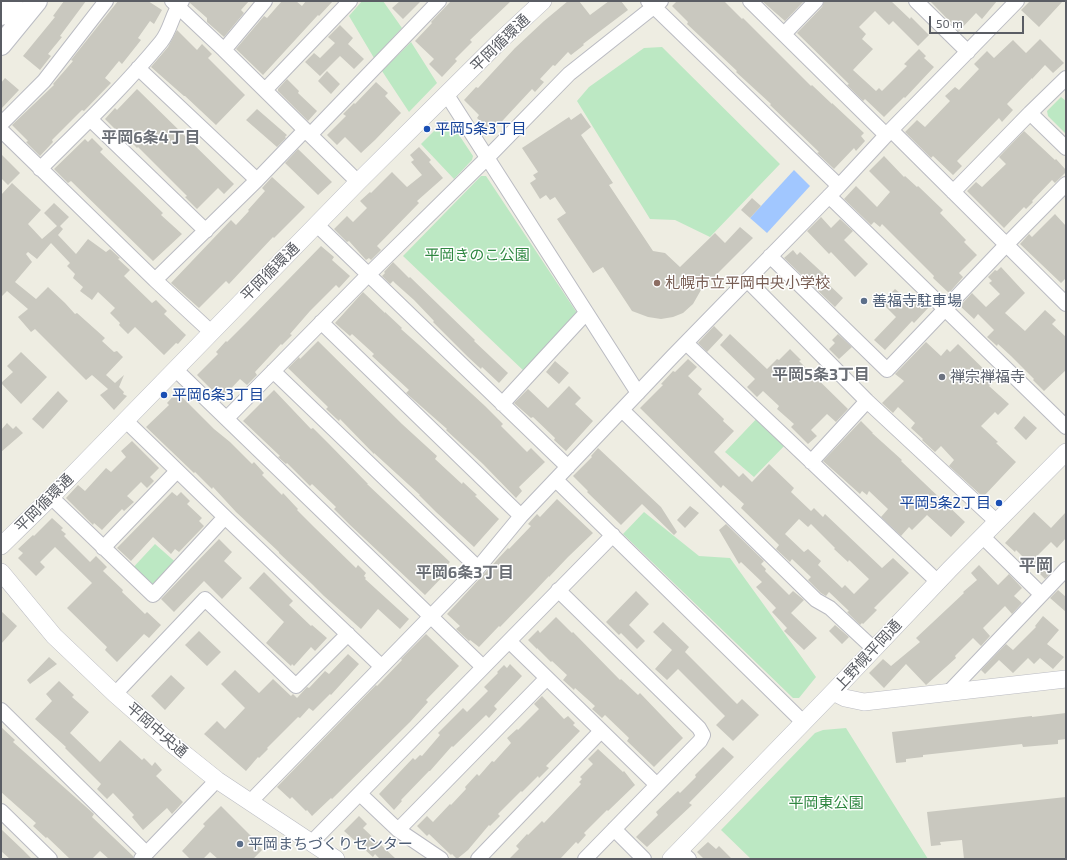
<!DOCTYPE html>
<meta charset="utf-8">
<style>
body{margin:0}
#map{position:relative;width:1067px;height:860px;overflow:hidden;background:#eeede2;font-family:"Exo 2",sans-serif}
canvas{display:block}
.frame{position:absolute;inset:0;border:2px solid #5a5d64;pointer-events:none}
.scale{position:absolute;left:929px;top:16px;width:95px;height:18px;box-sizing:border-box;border:2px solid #5a5d64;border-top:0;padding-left:5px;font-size:12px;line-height:14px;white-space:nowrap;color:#5a5d64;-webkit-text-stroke:3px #fff;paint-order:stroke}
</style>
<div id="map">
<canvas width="1067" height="860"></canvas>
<div class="frame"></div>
<div class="scale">50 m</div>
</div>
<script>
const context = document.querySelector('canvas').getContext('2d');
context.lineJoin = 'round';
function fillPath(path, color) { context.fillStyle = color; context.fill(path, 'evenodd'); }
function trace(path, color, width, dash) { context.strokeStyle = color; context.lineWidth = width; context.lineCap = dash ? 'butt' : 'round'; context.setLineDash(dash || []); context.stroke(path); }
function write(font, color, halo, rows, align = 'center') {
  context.font = font + ' "Exo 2","Noto Sans JP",sans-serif'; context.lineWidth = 3; context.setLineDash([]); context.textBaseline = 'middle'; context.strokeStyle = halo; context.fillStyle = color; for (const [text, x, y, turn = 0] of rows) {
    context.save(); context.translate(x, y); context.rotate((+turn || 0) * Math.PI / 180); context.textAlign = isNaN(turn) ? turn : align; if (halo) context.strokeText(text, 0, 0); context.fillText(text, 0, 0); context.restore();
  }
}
fillPath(new Path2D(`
 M362,1H383L402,28L374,58L349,16Z
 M411,42L437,83L409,112L382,71Z
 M662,47L780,164L710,237L675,220L650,219L577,101L589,87L644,48Z
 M1061,97L1066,101V134L1048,116L1047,111Z
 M445,120L451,123L473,156L472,160L454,179L421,144Z
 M481,176H486L577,313L526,373L403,256Z
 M761,414L789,441L754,477L725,452Z
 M644,512L699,556L730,558L816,677L799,698H793L623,534Z
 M155,544L180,566L153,595L129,572Z
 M846,728L928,859H751L721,830L815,733L823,730Z`), '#bce8c3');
fillPath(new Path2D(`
 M794,170L810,186L767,233L750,218Z`), '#a1c7ff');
fillPath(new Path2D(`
 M64,1H86L60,36L62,37L48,54L51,56L40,70L23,56L55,17L53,16Z
 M118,1H148L162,10L154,24L150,21L138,38L141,40L122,64L119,61L105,78L111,83L84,111L82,110L52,140L53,142L40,156L26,142L28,141L12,125L54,85L53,84L73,61L71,60Z
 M190,1H249L241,10L244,13L224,37L207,22V18L190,3Z
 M282,1H296L302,6L306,1H333L319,16L318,15L263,75L236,49L264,16L267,18Z
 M400,1H421L403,19L392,8Z
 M451,1H511L470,40L472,42L455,59L457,61L442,77L429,64L434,59L415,41L432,23L431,22Z
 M568,1H579L590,15L609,1H621L628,10L583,44L584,45L571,55L568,52L555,66L553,65L540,79L544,82L535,92L532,89L492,132L477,118L479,115L464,100L476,87L478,88L515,48L544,21Z
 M677,1H724L742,19L743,18L811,86L812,85L832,104V103L864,133L861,136L865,141L856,151L854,148L834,169L817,153L819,152L770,105L771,104L736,72L737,71L687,24L688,22L672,6Z
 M762,1H804L785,21Z
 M824,1H891L910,19L911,17L929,35L918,46L893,21L889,25L875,11L859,27L866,34L862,39L873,49L853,70L876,91L879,88L882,91L907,66L904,64L919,49L926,56L924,58L934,67L905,98L904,97L884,117L865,99L863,101L847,85L849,84L797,33L822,7Z
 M930,1H997L982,19L976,13L959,31Z
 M1030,1H1063L1039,27L1021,10Z
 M340,25L353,38L348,44L364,59L354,69L340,56L320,76L305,62L314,53L320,58L335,43L328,37Z
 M177,30L197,50L202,44L212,54L208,58L245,95L216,125L185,96H184L151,67L168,47Z
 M1040,39L1064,63L1053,73L1045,65L1032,79V78L1007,104L1013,110L1002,122L999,118L957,161L962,166L953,175L933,156L931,158L905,132L917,120L925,127L950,101L945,96L955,87L959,90L979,69L974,64L987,51L994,58L1013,40L1026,53Z
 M327,71L340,84L331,94L318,81Z
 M5,78L19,90L1,109V83Z
 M287,79L299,91L298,93L317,111L308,121L278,91V89Z
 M376,82L388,93L385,96L401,113L375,140L361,153L345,137L337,145L327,135L346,116L343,114L354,103L355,104Z
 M137,89L234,184L224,194L218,188L197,209L185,197L187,196L138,147L137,148L120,131L118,132L105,119L115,108L117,110Z
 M257,109L287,135L285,137L286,138L277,147L246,120Z
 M581,113L591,127L581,135L613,183L609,185L653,251L665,253L680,267L715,233L725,243L740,227L753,238L701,290L693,304L683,313L673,317L661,319L648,317L632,311L603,267L593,273L557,219L566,213L555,197L550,200L546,195L540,199L530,183L536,179L533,175L538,172L522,148L569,117L571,120Z
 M1024,131L1055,160L1056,159L1066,170V172L1055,183L1052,180L1032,201L1033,202L1026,209L1024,207L1004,228L967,191L976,182L982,187L1006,164L999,157Z
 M92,138L103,149L100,152L163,213L161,215L182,234L153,261L71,181L68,183L54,169L85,139L88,142Z
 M419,147L431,160L429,162L443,178L417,201L419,203L377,246L381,250L371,260L369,258L366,260L349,241L347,242L334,229L347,216L353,222L367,208L360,201L370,192L371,193L392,172L407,187L422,175L411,162L414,160L410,155Z
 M298,149L332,182L318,195L285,163Z
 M1,154L20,173L8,185L1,178Z
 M884,156L904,177L905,176L917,187L918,186L943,210L940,213L966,240L964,242L977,255L959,273L963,277L949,293L933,278L934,276L882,224L880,227L874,222L871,225L844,199L856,186L877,207L890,192L869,171Z
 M272,177L305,207L274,238L273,237L229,284L226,281L199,308L171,283L231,220L236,225L249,211L248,210L265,191L262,188Z
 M12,183L41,210L28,224L42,239L57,226L44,213L54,203L69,217L60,226L63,229L58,235L76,254L88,239L106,252L110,249L120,258L118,259L130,270L124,276L152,303L156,300L167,311L164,314L186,335L178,344L176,343L164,355L135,327L128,334L119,325L120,323L110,313L115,308L98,292L92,300L80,291L83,287L73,278L75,274L67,266L70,263L51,243L37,259L28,252L26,254L32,262L15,282L36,299L48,287L65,303L75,314L77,313L105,338L102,341L114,352L117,351L123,357L106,375L115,383L124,375L119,387L124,392L123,394L127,396L114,410L100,395L108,389L92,375L86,380L35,329L31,332L18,317L28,309L7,291L1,297V195Z
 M752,198L761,206L750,218L741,210Z
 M1055,214L1066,226V278L1061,283L1020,244L1029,234L1032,237Z
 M821,217L831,228L840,219L853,231L844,240L868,264L855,277L831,252L829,254L807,231Z
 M321,246L334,257L332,260L350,276L339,288L336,285L310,311L290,334L292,335L282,345L281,344L255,372L257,375L247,385L240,379L221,399L197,375L218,354L216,352L226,341L227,342L248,321Z
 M793,250L797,255L800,252L827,277L824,280L843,298L835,307L784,258Z
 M393,262L409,278L410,277L475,340L474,341L508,373L499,383L482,367L481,369L468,357L433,322L434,321L414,300L396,284L393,281L390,284L382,276L385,273L384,272Z
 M1001,267L1025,293L1005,313L1025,331L1045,310L1056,320L1052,324L1066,337V370L1044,391L1033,380L1034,379L1011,356L998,344L997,346L987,337L994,330L978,314L974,319L960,306L972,293L986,307L1000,294L989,283L992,281L988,277L995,270L997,271Z
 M895,289L909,301L916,294L930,306L914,323L912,321L885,350L874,340L896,317L882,303Z
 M363,292L385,313V312L402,328L401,329L419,345L485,406L503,424L501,426L527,452L531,448L545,462L519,487L522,491L516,498L483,464L446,430L447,429L406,393L409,390L372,356L374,354L352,334L350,336L335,323Z
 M714,326L723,335L707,352L698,343Z
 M730,334L767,369L777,359L779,360L790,349L801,360L799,361L848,409L836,422L827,414L811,430L817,436L808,444L791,427L794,424L777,409L779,406L763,391L757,397L747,387L755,379L720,345Z
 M838,334L852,347L839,359L829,349L835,343L832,340Z
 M318,341L402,424L437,456L435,459L462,484L463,482L477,495L475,496L499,519L474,547L436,512L419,495H420L374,453V454L340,419L339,421L326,409L328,407L288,368L299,357L300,359Z
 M926,342L941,356L947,349L950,352L958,344L995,380L989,386L1009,404L998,415L995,412L981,426L998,442L996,443L1016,462L983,497L949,466L954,460L941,446L935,452L922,440L923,439L911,428L915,423L898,407L893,413L882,403L904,381L895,374Z
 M21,352L47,377L21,404L1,383L13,372L7,366Z
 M688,359L697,367L688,376L702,389L698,394L724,419L723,421L734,431L714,452L739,477L743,473L752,482L769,464L794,488L791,492L811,511L814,508L823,517L825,514L882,568L893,558L909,573L874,608L877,610L863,624L862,623L860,625L847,612L849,611L829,592L826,596L821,593L808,580L811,577L792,559L790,562L776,549L779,545L741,508L744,504L723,485L721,488L640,408L663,385L661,384L673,371L675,372ZM799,519L808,527L811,524L835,548L834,549L848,562L849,560L869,579L854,594L845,585L842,588L818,565L821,561L808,549L804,552L785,534Z
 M555,361L569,373L559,384L546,372Z
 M569,386L581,398L575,404L593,421L566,451L554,440L555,438L533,417L531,418L514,403L528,389L548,408Z
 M274,390L311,429L313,428L330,445L368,484H367L450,562L444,568L448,571L425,595L350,525L334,509L336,507L312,484L310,486L287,463L286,464L278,457L280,456L243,421Z
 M58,391L68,401L43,429L32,419Z
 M177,392L214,429L230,442L252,464L254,462L264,473L262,475L282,495L283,493L298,509L297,510L314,527L356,568L358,565L366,573L364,576L366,578L365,579L409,619L400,629L378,609L361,629L324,596L313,585L279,553V552L236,512L213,487L212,489L195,472L194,473L146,427L169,405L167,403Z
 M1024,416L1037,428L1026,440L1014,428Z
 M861,421L873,433H872L902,460L901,461L965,522L951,537L927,515L912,530L909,527L901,536L881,517L888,509L869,491L867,495L862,491L860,494L823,461Z
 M7,423L13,429L16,426L23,433L1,452V430Z
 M132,441L159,468L150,477L154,481L147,488L141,482L127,496L134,502L124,511L122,509L102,530L94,523L93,525L66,498L78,485L85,491L106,468L111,472L126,457L121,451Z
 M598,448L661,507L677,532L674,535L642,504L621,525L587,492L588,491L573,476L592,457L591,456Z
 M172,492L177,496L181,492L190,501L187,504L202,518L199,521L204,526L179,552L175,549L171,554L153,537L131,561L117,548Z
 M557,499L593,533L568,557L549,577V576L533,593L500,627L499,626L479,647L470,640L469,641L456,629L460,626L447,614L508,548L509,549L531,526L528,524L537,514L540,517Z
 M690,506L699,513L685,528L677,520Z
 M1034,512L1051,528L1066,512V538L1057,548L1051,542L1037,556L1053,571L1045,579L1016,550L1015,552L1005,543Z
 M52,518L63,528L61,530L66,534L64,536L90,562L96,556L107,567L103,571L123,590L122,592L145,614L147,612L161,625L149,638L144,634L117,662L105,650L107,647L67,608L92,583L55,547L40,562L45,567L36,576L18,558L23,553L18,549L33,535L34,536Z
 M726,524L764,561L761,564L766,569L765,571L789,595L793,591L804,600L791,613L817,638L804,650L784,631L787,628L772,612L776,608L756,587L762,582L741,562L739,564L719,530Z
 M219,539L232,552L224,561L242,578L222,599L204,581L174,612L161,599Z
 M979,565L998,585L1009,574L1022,588L1014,596L1022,603L1012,614L1005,606L983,628L990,636L981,646L973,638L955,656L956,658L926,685L906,664L884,688L869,673L883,659L891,666L920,642L916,638L964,593L963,592L977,580L971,573Z
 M264,572L293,601L289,605L311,626L312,625L327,638L315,651L311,647L294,666L292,664L291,666L266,643L284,622L249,588Z
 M1058,590L1066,597V612L1050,598Z
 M636,591L649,604L629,625L645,641L637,649L621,633L619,635L606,622Z
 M1,611L17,626L1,644Z
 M1043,616L1059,630L1047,644L1064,657L1053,669L1040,658L1034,664L1028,658L1013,673L999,660L985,674L981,670L1006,644L1013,650L1036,627L1035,626Z
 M556,617L572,633L573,632L620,680L621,679L638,695L640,693L683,738L654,767L627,741L629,738L605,715L602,718L592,709L595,706L575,688L574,690L563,680L567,675L552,661L551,662L537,648V649L528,640L538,630L540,633Z
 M663,622L689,647L685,652L737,704L742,699L759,715L733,741L716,725L725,716L678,669L667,680L655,669L672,650L653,632Z
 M835,625L849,637L842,644L829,631Z
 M199,631L221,652L207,666L185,645Z
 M426,634L459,666L426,700L428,702L410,722L332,799L331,798L312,816L307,810L306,811L292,797L290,799L277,787L376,685L377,686L402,660L401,659Z
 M348,654L359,664L331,695L330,694L313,711L309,708L300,718L298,717L267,748L268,749L259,758L258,757L246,771L204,734L217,721L225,729L245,708L221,684L235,670L259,693L273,679L291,696L293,694L297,698L307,687L309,688L325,671L329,674Z
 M49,657L57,664L30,684L27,680Z
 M510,664L522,676L494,706L497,709L489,718L486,715L453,747L452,746L430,771H429L401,800L402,801L394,810L379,794L413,758L415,760L420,755L422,756L440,735L438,733L463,708L467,712L488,691L484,687L498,673L497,672L504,665L507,668Z
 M171,675L185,688L165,710L151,696Z
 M59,681L74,695L72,697L89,712L70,733L100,762L120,740L142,760L144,758L152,766L155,762L162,770L156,776L183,802L172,814L167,808L143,830L132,817L134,815L113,793L107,799L97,789L101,784L65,748L66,747L35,719L52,701L46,694Z
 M542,696L564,719L568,716L575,723L573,725L580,731L546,766L549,768L539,778L538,776L522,792L521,791L498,814L500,816L490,826L489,825L468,850L457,859L452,854L451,855L429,834L427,836L417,826L427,816L433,822L450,804L451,805L466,789L465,787L477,774L479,776L492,761L494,762L511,743L507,738L517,729L518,730L539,709L534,704Z
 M1066,713V739L1058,740V744L1023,747L1022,744L923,755V757L906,759V762L896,763L892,732L1032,716V717Z
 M1,727L15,740L13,742L94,814L92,817L133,856V859H109L100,851L92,859H70L47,837L46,838L33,826L36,823L1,792Z
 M723,747L734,757L689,803L692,805L647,847L636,837L658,815L656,812L678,791L680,793L696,777L695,775Z
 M598,749L623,772L624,771L635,785L608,811L607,810L584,833L586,835L578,844L576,842L560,859H509L519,849L516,846L527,834L528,835L542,821L544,823L581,784L579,782L582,779L580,777L593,764L588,759Z
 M1066,797V859H964L962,840L940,842L941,845L931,846L927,812Z
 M221,806L259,844L258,845L262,850L253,859H218L210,852L203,859H190L182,851L205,826L203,824Z
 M359,816L367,824L363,828L396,859H380L375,854L373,857L344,831Z
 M1,829L23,850L32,859H10L1,851Z
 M708,842L716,849L719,846L732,859H704L697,852Z`), '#c9c8bf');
const minor = new Path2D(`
 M172,1L224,50L358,182
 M648,1L839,186
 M750,1L886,135
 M916,1L968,52
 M784,34L816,1
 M224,50L265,1
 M138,68L257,180
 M265,90L350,1
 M447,95L638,393
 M1030,113L1066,148
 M90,119L206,231
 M1,124L44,81L106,1
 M1,130L155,280L211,332
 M891,130L1066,304
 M310,135L439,1
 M40,169C81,128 124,87 161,42C171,30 172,13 182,1
 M953,192L1030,113L1066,78
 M829,196L1066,427
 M317,225L568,467
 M770,256L887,370L1007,244L1066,184
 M155,280L257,180L305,130
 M747,280L867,401L996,521
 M321,322L521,516
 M686,343L938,582
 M175,369L483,667
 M273,371L478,568
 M502,404L586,313
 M622,410L816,600L830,608L874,649
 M227,418L368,275L487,158L569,74L661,1
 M125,420L225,517L381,666
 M811,462L867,401
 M556,480L803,722
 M51,497L153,595L225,517
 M982,536L1041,594
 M103,548L177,471
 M558,590L699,728L703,735L700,741L585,859
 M509,641L657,785
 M949,692L1066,569
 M115,694L205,599L296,686L348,634
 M1,710L146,853
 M360,794L398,830L441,859
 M250,802L478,568L521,516L673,356L839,186L891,130L1017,1
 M1,811L50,859
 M614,829L644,859
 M398,830L546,679
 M311,843L613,535
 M680,851L689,859
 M141,859L217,780
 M478,859L601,731`);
const tertiary = new Path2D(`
 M1,546L51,497L358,182L501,40L543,1
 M1,572L54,636L115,694L172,744L217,780L336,859
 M833,692L845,698L864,702L1066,679
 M671,859L833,692L950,569L1066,452`);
const secondary = new Path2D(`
 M1,15L13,1
 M1,45L37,1`);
trace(minor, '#babbc2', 16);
trace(tertiary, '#babbc2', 18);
trace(secondary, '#bbbdc4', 22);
trace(minor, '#fff', 14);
trace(tertiary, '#fff', 17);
trace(secondary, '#fff', 20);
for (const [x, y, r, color] of [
 [427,129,4,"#1a4fb4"],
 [657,283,4,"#8d6e63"],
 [864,301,4,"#5c6f8a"],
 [942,377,4,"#6b7280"],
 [164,395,4,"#1a4fb4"],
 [999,503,4,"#1a4fb4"],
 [240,844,4,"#5c6f8a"]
]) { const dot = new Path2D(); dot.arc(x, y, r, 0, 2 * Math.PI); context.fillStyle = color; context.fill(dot); trace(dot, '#fff', 1.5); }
write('15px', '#5a5d64', '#fff', [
 ["平岡循環通",500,43,-44],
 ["平岡循環通",270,272,-45],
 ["平岡循環通",44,503,-45],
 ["上野幌平岡通",868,655,-47],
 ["平岡中央通",157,730,41]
]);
write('15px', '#164399', '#fff', [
 ["平岡5条3丁目",435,129],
 ["平岡6条3丁目",172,395],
 ["平岡5条2丁目",991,503,"right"]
], 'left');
write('15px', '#2e8740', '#fff', [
 ["平岡きのこ公園",477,255],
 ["平岡東公園",826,803]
]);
write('15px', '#785e54', '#fff', [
 ["札幌市立平岡中央小学校",665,283]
], 'left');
write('15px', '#4e5e75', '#fff', [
 ["善福寺駐車場",872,301],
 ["平岡まちづくりセンター",248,844]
], 'left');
write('15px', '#5b616d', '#fff', [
 ["禅宗禅福寺",950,377]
], 'left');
write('bold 16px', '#6b6f76', '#fff', [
 ["平岡6条4丁目",151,138],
 ["平岡5条3丁目",821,375],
 ["平岡6条3丁目",465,573]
]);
write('bold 17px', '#6b6f76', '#fff', [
 ["平岡",1036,565]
]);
</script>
